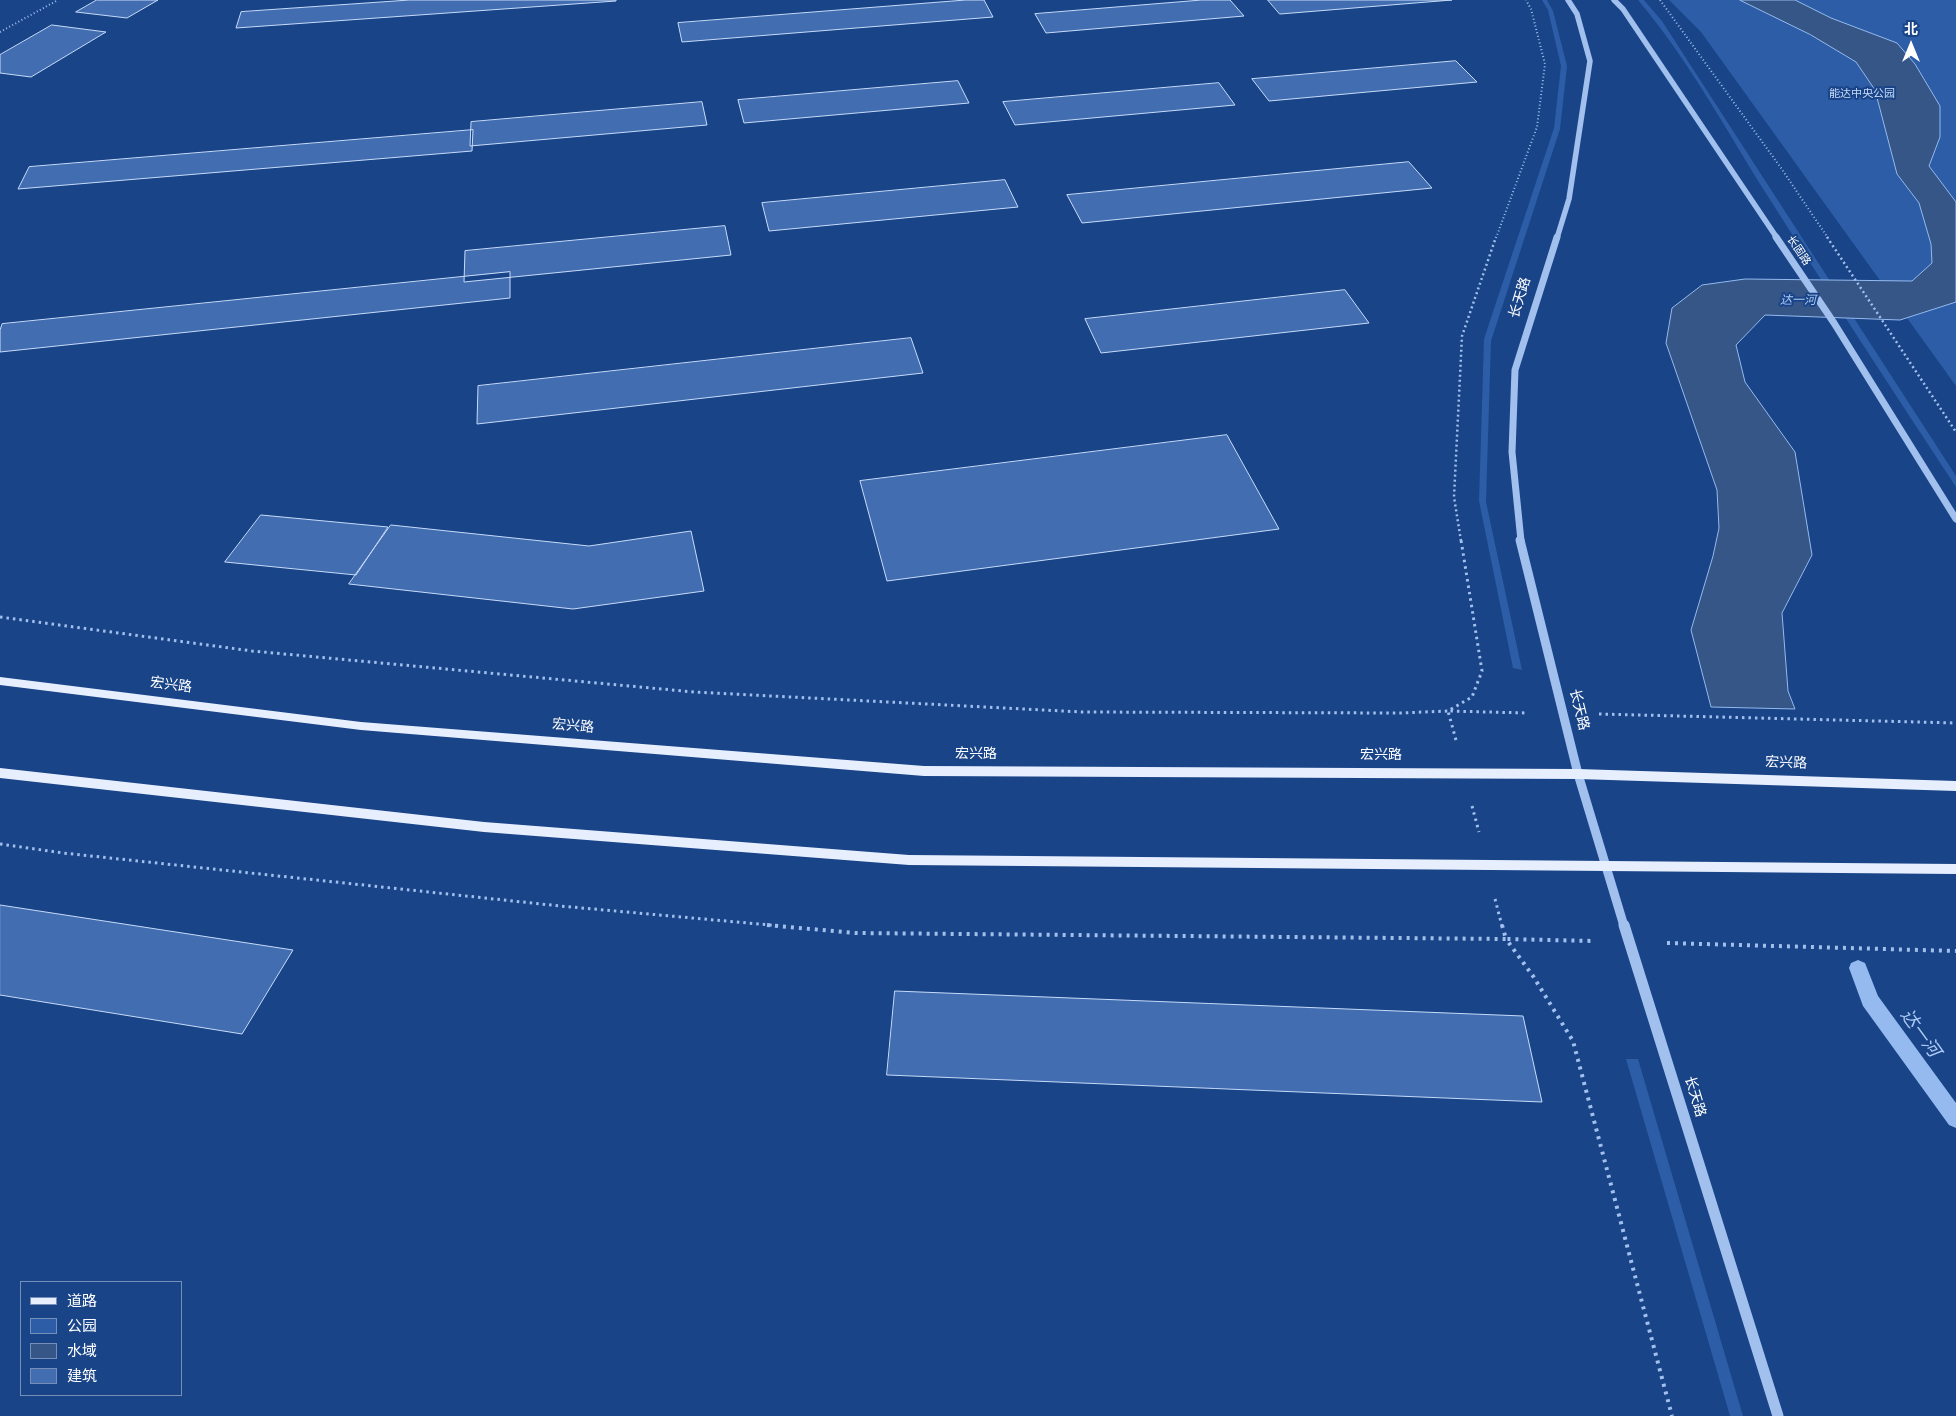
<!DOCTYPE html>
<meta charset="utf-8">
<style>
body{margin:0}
#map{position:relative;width:1956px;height:1416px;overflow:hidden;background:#194488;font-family:"Source Sans 3","Noto Sans SC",sans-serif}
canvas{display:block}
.legend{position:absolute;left:20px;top:1281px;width:162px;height:115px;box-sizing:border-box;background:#194488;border:1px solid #758fb8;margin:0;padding:6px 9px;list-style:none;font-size:15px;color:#fff}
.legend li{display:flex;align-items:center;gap:10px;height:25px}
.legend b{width:25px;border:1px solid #758fb8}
.north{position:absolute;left:1886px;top:20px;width:50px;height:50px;-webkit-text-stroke:4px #194488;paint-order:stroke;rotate:0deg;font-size:14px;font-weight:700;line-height:20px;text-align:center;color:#fff}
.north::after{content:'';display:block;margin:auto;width:18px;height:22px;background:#fff;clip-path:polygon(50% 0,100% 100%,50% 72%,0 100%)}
</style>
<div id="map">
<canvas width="1956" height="1416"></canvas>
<ul class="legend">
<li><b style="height:6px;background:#e7efff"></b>道路</li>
<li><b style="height:14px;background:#2c5da6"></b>公园</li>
<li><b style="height:14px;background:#365688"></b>水域</li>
<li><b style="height:14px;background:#426eb1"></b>建筑</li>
</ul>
<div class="north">北</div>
</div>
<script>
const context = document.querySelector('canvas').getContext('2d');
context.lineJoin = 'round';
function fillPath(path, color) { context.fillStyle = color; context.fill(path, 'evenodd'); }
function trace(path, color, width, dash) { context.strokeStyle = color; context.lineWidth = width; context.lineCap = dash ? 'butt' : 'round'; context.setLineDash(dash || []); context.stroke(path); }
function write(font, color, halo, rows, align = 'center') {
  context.font = font + ' "Source Sans 3","Noto Sans SC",sans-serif'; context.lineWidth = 4; context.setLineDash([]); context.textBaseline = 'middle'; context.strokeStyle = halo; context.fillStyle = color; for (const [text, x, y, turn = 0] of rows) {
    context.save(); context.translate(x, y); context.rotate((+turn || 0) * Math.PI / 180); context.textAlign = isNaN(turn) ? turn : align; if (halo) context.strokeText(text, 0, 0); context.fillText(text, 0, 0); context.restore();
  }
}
fillPath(new Path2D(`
 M1542,0H1547L1553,11L1567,66L1560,129L1491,341L1486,502L1522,670L1513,668L1479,501L1484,339L1554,128L1561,66L1548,10Z
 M1638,0H1644L1662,21L1956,476V487C1892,390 1829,293 1767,195C1726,130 1688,59 1638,0Z
 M1669,0H1956V386L1701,32Z
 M1626,1059H1638L1743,1416H1730Z`), '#2c5da6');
const water = new Path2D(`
 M1740,0H1795L1831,18L1897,43L1915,64L1940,106V137L1929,166L1956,202V302L1900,320L1765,315L1736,345L1745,382L1795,452L1812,555L1782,613L1788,691L1795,709L1711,707L1691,630L1713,556L1719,528L1717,490L1666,343L1672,308L1702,285L1745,279L1912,281L1932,263L1931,244L1919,203L1897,174L1875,90L1856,62L1811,35Z`);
fillPath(water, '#365688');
trace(water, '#94baef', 1);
fillPath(new Path2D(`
 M1858,960L1865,963L1878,996L1956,1103V1128L1949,1125L1863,1006L1849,968L1851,963Z`), '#94baef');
const building = new Path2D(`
 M97,0H158L127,18L76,12Z
 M410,0H616V1L236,28L241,12Z
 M966,0H984L993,17L682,42L678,23Z
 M1202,0H1230L1244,16L1046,33L1035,14Z
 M1268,0H1452L1280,14Z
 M52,25L106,32L31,77L0,73V55Z
 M1456,61L1477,82L1269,101L1252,79Z
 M958,81L969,103L744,123L738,100Z
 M1219,83L1235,105L1015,125L1003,102Z
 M702,102L707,125L470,146L471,122Z
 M473,130L472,151L18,189L29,167Z
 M1409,162L1432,188L1082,223L1067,195Z
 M1005,180L1018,207L769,231L762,203Z
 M725,226L731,255L464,282L465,251Z
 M510,272V298L0,352V330L2,324Z
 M1345,290L1369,323L1101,353L1085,319Z
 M911,338L923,373L477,424L478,386Z
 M1227,435L1279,529L887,581L860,481Z
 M261,515L388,527L356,575L225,562Z
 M391,525L589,546L691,531L704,591L573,609L349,584Z
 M0,905L293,950L242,1034L0,995Z
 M895,991L1523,1016L1542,1102L887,1075Z`);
fillPath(building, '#426eb1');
trace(building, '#c7dbf9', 1);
trace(new Path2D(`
 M1660,0L1781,168L1828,238
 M0,32L58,0
 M1496,238L1537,127L1545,64L1531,9L1526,0`), '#a1c0ed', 2, [1, 2.5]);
trace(new Path2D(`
 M1827,237L1956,432
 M1461,541L1454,497L1462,336L1496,237`), '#a1c0ed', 2.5, [2, 3]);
trace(new Path2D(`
 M0,617L252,651L694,692L1082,712L1400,713L1448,711L1472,697L1482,671L1461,540
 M1599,714L1956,723
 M1456,740L1448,711L1527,713
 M1472,806L1479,832
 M0,844L63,853L560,906L781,926
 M1495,899L1502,926`), '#a1c0ed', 3, [2.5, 4]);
trace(new Path2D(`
 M767,925L855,933L1506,939L1533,976L1573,1041L1672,1416
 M1502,925L1506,939L1593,941
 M1667,943L1956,951`), '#a1c0ed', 4, [3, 5]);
trace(new Path2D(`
 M1614,0L1623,9L1777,238
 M1557,238L1569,199L1590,61L1577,14L1568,0`), '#a1c0ed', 5.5);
trace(new Path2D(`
 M1776,237L1834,323L1956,519
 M1521,541L1512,452L1515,370L1557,237`), '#a1c0ed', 7);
trace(new Path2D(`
 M1520,540L1578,774L1624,926`), '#a1c0ed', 9);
trace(new Path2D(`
 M1624,925L1778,1416`), '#a1c0ed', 11);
fillPath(new Path2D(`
 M0,677L361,722L924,766L1578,769L1956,781V791L1578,779L924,776L361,730L0,685Z
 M0,768L484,822L909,855L1956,864V874L909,865L484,832L0,778Z`), '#e7efff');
write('11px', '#c7dbf9', '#194488', [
 ["能达中央公园",1862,95]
]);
write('11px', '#fff', '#194488', [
 ["长固路",1798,251,56]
]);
write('italic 12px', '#adcaf4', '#194488', [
 ["达一河",1798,301]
]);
write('14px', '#fff', '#194488', [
 ["长天路",1521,298,-73],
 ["宏兴路",171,686,7],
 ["长天路",1578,710,76],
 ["宏兴路",573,727,5],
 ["宏兴路",976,755],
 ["宏兴路",1381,756],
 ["宏兴路",1786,764,2],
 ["长天路",1694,1097,73]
]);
write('italic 18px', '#adcaf4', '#194488', [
 ["达一河",1919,1034,54]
]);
</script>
